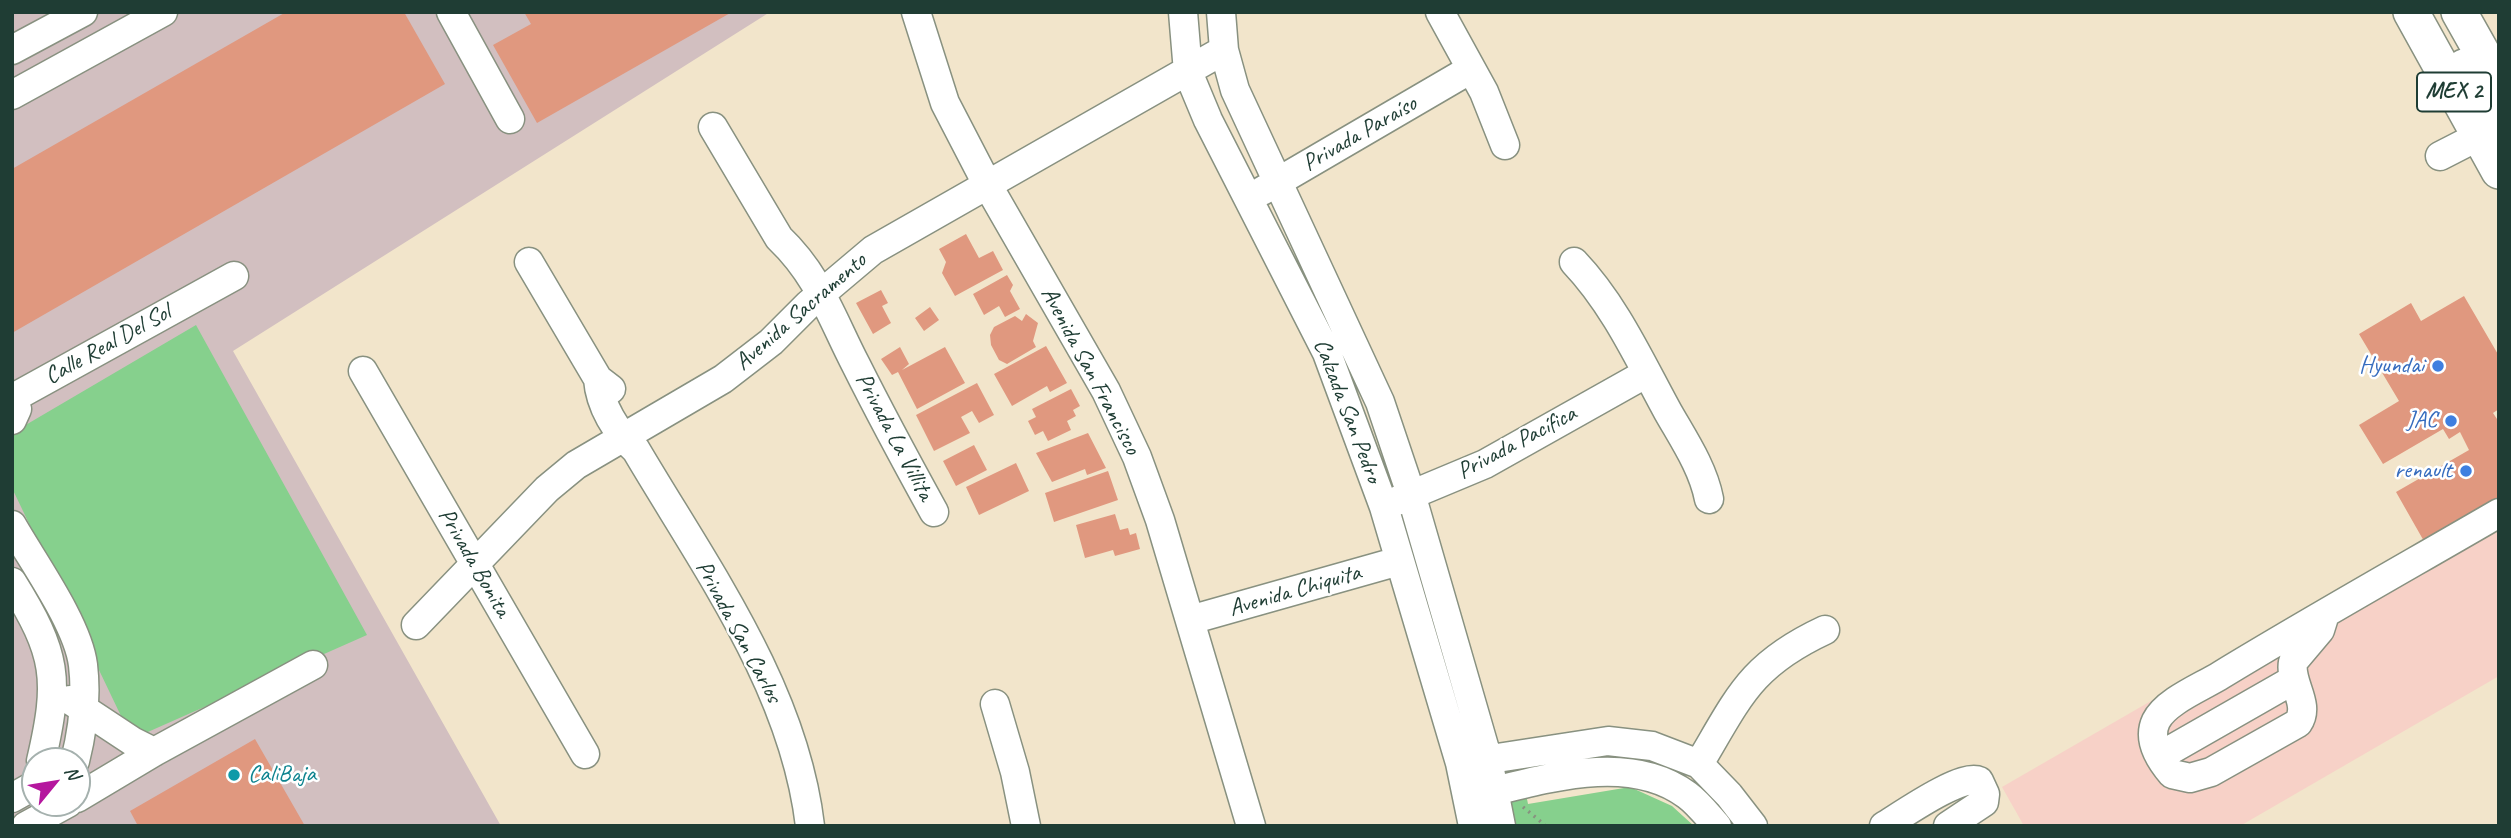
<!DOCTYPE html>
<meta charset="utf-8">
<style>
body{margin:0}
#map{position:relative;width:2511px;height:838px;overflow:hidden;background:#f2e5cb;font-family:Caveat,sans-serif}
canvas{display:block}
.frame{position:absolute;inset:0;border:14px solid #1f3d34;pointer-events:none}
.north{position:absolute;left:21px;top:747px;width:70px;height:70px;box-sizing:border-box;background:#fff;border:2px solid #a5b1ae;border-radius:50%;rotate:60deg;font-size:19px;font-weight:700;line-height:28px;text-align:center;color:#1f3d34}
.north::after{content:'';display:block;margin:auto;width:24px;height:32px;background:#b5179e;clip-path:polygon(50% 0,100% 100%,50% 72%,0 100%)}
</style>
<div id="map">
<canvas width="2511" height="838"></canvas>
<div class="frame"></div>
<div class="north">N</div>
</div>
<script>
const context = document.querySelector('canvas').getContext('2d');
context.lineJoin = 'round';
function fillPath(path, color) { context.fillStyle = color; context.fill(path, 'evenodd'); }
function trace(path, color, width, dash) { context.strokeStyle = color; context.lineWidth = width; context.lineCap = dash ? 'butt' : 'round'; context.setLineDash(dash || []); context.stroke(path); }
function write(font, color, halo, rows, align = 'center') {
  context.font = font + ' Caveat,sans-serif'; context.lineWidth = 5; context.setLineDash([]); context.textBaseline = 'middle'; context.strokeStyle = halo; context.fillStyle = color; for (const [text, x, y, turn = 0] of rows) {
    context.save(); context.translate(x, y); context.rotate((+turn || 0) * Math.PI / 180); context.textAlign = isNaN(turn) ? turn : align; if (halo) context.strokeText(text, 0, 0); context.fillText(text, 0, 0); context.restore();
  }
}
fillPath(new Path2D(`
 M2499,500V676L2240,826H2024L2002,787Z`), '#f7d1c7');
fillPath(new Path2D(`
 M12,12H770L233,351L501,826H12ZM35,761H77V803H35Z`), '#d2bfc0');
fillPath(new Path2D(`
 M196,325L367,635L132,739L12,488V433Z
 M1630,787L1672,806L1694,826H1514L1509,797L1526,794L1528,804Z`), '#86d08d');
fillPath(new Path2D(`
 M286,12H404L445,84L12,333V169Z
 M524,12H732L537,123L493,45L531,24Z
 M966,234L979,258L993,251L1003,270L955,296L942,273L946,262L939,249Z
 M1007,275L1013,285L1010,291L1020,309L1005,317L999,306L984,315L973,294Z
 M881,290L888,303L882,306L891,323L873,334L856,303Z
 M2464,296L2499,356V409L2493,413L2499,422V500L2425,543L2396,492L2469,450L2460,432L2449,439L2443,429L2383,464L2359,425L2399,401L2359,334L2411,303L2421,321Z
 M930,307L939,320L924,331L915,318Z
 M1026,314L1038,323L1033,341L1036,347L1007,364L999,360L991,345L990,335L994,327L1015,316L1022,321Z
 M1046,346L1067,383L1050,392L1047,386L1012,406L994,374Z
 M900,347L909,364L902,370L945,347L965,383L917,409L898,372L892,375L881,359Z
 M977,383L994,415L979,423L972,411L961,417L970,433L934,451L916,415Z
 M1071,389L1080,406L1073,410L1076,416L1067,421L1071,430L1048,441L1043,431L1035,435L1028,421L1036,417L1032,409Z
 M1088,433L1106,468L1087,475L1085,469L1052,482L1036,453Z
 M974,445L987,470L956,486L943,461Z
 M1016,463L1029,491L979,515L966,487Z
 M1108,471L1118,500L1054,522L1045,493Z
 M1115,514L1120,530L1128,528L1130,535L1136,533L1140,549L1115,556L1113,550L1085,558L1076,525Z
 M255,739L305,826H138L130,811Z`), '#e0987f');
const minor = new Path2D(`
 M451,12L510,119
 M916,12L945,103L987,184L1106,391L1137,457L1160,520L1251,826
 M1183,12L1188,72L1208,120L1327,353L1384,507L1460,763L1473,826
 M1221,12L1224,50L1235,90L1380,402L1411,494L1488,760L1501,826
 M1440,12L1484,92L1505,145
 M12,50L83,12
 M12,95L163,12
 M713,127L779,238C819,276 832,319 856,365C881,415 907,463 934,512
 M2440,156L2479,136
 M1262,191L1471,69
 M529,262L598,379L611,389
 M1574,262C1615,305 1640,361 1668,412C1684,440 1703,468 1709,499
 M363,371L585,754
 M598,379C600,406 616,432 636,450C705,567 794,688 810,826
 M12,420L17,409L13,398L234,276
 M1394,502L1485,464L1647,373
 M12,525C33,562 78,624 83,665C87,698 83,729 75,761
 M12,582C57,654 60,679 41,761
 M2325,614L2320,630L2293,662C2289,683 2311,704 2298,723L2211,772L2190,778L2172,774C2160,760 2147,740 2156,721C2166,701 2202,687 2221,675C2313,619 2406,567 2499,513
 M1190,620L1399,561
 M416,625L547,489L576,465L723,379L771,342L809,304L873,250L1224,50
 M70,700L132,741L154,752
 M995,704L1015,772L1026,826
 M2160,756L2293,680
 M1471,762L1608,741L1652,746L1699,764L1729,795L1753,826
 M1699,764C1739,697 1750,665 1825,630
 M1478,795C1542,780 1628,751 1687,795C1698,803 1708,816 1717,826
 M12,798L35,785
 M77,798L154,752L313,665
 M26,826L68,803
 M1884,826C1902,815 1962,773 1979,781L1985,794L1984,802L1948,826`);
const major = new Path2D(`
 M2411,12L2499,171
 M2459,12L2499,83
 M2464,67L2499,114`);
trace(minor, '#889180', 31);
trace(major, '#889180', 38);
trace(new Path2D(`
 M1523,807L1546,826
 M1597,826H1625`), '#889180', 3.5, [2, 5]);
trace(minor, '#fff', 28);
trace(major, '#fff', 35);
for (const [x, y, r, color] of [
 [2438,366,7,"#3f7fe0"],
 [2451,421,7,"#3f7fe0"],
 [2466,471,7,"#3f7fe0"],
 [234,775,7,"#0f9aa8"]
]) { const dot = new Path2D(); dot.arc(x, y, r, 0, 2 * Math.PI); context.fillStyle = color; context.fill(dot); trace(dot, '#fff', 2.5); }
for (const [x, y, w] of [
 [2454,92,74]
]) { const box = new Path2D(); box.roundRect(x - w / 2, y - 19.5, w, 39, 5); context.fillStyle = '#fff'; context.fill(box); trace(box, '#1f3d34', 2); }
write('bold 23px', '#1f3d34', null, [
 ["MEX 2",2454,92]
]);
write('24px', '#1f3d34', '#fff', [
 ["Privada Paraíso",1360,134,-30],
 ["Avenida Sacramento",801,312,-41],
 ["Calle Real Del Sol",108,345,-29],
 ["Avenida San Francisco",1090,371,62],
 ["Calzada San Pedro",1347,411,69],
 ["Privada La Villita",894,437,62],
 ["Privada Pacífica",1517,443,-28],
 ["Privada Bonita",474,563,60],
 ["Avenida Chiquita",1295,591,-16],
 ["Privada San Carlos",738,632,62]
]);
write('24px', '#366cbe', '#fff', [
 ["Hyundai",2424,366],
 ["JAC",2437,421],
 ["renault",2452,471]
], 'right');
write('24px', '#0d838f', '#fff', [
 ["CaliBaja",248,775]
], 'left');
</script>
